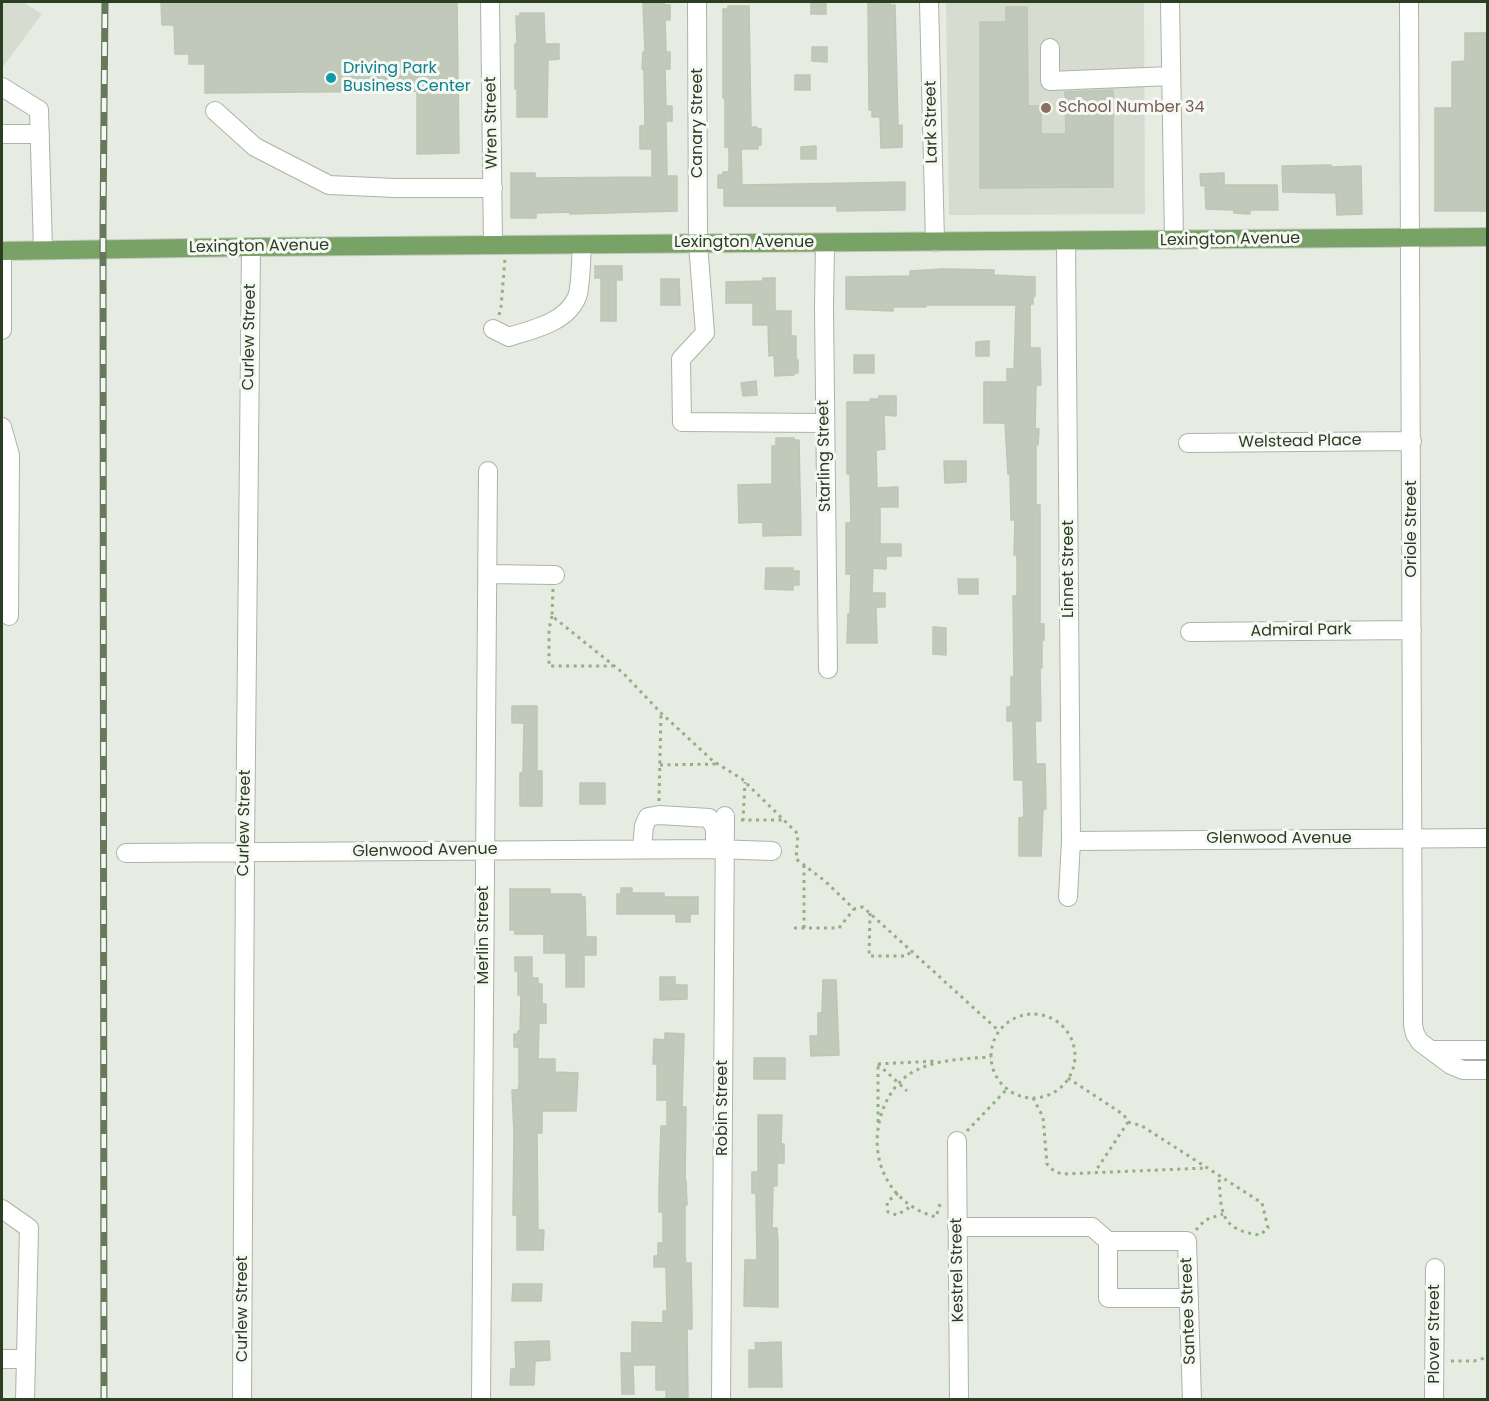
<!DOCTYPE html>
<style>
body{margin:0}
#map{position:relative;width:1489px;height:1401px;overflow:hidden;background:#e7ece2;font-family:Poppins,sans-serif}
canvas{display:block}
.frame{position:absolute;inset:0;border:3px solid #2b3e22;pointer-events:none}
</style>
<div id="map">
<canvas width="1489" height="1401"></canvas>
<div class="frame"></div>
</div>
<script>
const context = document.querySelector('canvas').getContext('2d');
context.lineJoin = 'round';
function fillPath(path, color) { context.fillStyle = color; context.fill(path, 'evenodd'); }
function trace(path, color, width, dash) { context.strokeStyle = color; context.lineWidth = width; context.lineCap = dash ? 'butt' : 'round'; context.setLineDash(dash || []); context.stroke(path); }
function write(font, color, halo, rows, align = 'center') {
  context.font = font + ' Poppins,sans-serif'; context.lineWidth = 6; context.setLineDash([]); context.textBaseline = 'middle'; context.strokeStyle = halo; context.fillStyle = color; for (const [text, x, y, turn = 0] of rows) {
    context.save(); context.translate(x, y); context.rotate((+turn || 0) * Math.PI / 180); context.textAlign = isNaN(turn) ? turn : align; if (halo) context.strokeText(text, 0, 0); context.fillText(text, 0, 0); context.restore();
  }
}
fillPath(new Path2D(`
 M2,2H23L42,14L2,68Z
 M946,2H1144L1145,214L949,215Z`), '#d6dcd0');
const building = new Path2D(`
 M161,2H457L459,153L417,154V91L205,93V64H189V54H175L174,25H162Z
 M811,2H826V14H811Z
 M890,2V5H895L898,126L902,125V147L881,148L880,117H872V110H869L868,3Z
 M643,3H664V5H670V20H665L666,52H670V69H665L666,106H672V121H666L667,176H677V211L570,214V212L536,213V218H511V173H535V178L652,177V149H640V126H645L644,69H642L643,52H645Z
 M728,6H749L751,127H757V129H761V145H758V149H741L742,185L905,182V210L837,211V206H724V188H718V175H723V172H729V147H725V98H723V9H728Z
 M1006,7H1027L1028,106H1041V134H1066L1065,92L1113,90V187L980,188V22H1006Z
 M520,13H544L545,44H559V59L548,60L547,117H517V89H515V44H517L516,16H520Z
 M1465,33H1488V211H1435V108H1452V62L1465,61Z
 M812,47H827V62L812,61Z
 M795,75H810V90H795Z
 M816,146V159H801V147Z
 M1331,165V167L1361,166L1362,214L1337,215L1336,193L1283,192L1282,166Z
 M1224,173V185H1277L1278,210H1250V214L1234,213V210L1206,209L1205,185L1201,186L1200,174Z
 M595,266H622V280H616V321H601V278H595Z
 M943,269L994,270V275L1035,277V296L1033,297V304H1030V348H1040L1041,385H1036L1035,429H1039L1038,445H1036V505H1040V624H1044V640H1042V668H1040L1041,721H1035L1036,764H1045L1046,809H1043L1041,856H1019V818L1024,817L1023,780H1014L1013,721H1007V707H1011V677H1014L1013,596H1017V555H1014L1015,520H1011L1010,474H1008L1005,423H984V382H1007V369H1014L1016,305H926V307H893V311L846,309V277L910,276V271Z
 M763,278H775V311H791V336H796V360H798V373H794V375L775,376L774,355L769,356L768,325H753V303H726V282L763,281Z
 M661,279H679L680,305H661Z
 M989,341V356H976V342Z
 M854,355H874V373H854Z
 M756,381L757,395L743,396L741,383Z
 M879,396H896V416L884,415L885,449L876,450L877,488L898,487V507H880V544H901V556H886V569L873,568L872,593H885V607H876L877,643H847L848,614H850L851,574H846V523H851L850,474H847V402H870V399H879Z
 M776,438H794V440H799L801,535L763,536V522L739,523L738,485L772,484V446H776Z
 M944,461H966V482L945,483Z
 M766,568H793V571H799V585H793V590L765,589Z
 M958,579H978V594H959Z
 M933,627L946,628V655L933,654Z
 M512,706H537V771H542V806H520V773H523L524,723H512Z
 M580,783H605V804H580Z
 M621,888H632V893H664V897H698V914H690V922H676V914H617V894H621Z
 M510,889H550V894H581V897H585L586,937H596V955H584V987H566V953H544V934H515V930H510Z
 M515,957H532V978H538V984H542V1004H546V1023H539L538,1059H555V1072L578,1073L576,1111H542V1133H537L538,1230H544L543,1250H517V1215H513L514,1133L512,1090H518L519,1085V1047H514V1034H518V1031H520L521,995H518V971H515Z
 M660,977H675V985H687V999L660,1000Z
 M823,980H836L839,1055L811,1056L810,1036H818V1013H822Z
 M665,1033L684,1034L682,1107H686L685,1181H686L687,1205H685V1256L686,1263H691L692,1315V1329H687L688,1400H666V1390H656V1365H633L634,1394H622L621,1353H632V1322L663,1323V1311H667L666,1267H654V1256H658V1243H663V1212H659V1190L661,1126H667V1100H657V1064H653L654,1039L665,1040Z
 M754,1058H785V1079H754Z
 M758,1115H782L781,1144H784V1163H777V1186H773L772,1228H777L778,1241V1307L744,1306L745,1260H757L756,1193H752V1172H758Z
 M513,1284H542L541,1301H512Z
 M549,1341L550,1360L535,1361L534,1385H510L511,1369H516L515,1342Z
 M781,1342L782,1387H749V1350H756L755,1343Z`);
fillPath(building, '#c1caba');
trace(building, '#bdc6b4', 1.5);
const minor = new Path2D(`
 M490,2L493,245
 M697,2L698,244L705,333L681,359L682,422L825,423
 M929,2L935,242
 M1170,2L1174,240
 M1409,2L1413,1025L1415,1034L1420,1042L1451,1065L1463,1070H1488
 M1050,48V81L1171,76
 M2,87L39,110L43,250
 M215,111L255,147L329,185L395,188H493
 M2,134H40
 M1066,241L1071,841L1068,897
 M825,243L824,307L828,669
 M493,329L509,337C533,329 566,323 577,297C581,287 581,257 582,245
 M2,330V251
 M2,427L10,455L9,616
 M1188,443L1412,441
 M487,574L555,575
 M1190,632L1412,630
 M1071,841L1488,838
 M642,849L644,826L648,817L659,815L709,818L715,828V846
 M126,853L715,849L772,851
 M1431,1050H1488
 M957,1141L959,1400
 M2,1209L29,1228L25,1400
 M957,1227H1092L1108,1241H1187L1192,1400
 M1108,1241V1298H1189
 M2,1359H26
 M242,1400L245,852L251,247
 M481,1400L488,471
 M721,1400L725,816
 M1434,1400L1435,1268`);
const major = new Path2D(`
 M2,251L251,247L1488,237`);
trace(minor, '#abb4a5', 20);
trace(major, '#c4c9c1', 20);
trace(new Path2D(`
 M499,315L501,307L505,259
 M553,589L552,616L623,673L661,713L713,761L742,779L798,834L796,859L825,881L854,909L863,907L999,1031
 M552,616L549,629V666H613
 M660,765L718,764
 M659,801L661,713
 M741,820H782
 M743,821L745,782
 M804,865V928
 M870,913L869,956H907L912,950
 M794,928H839L854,909
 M991 1056a42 42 0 1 1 84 0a42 42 0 1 1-84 0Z
 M878,1064L936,1061
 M878,1064L907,1091
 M1068,1078L1124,1115L1128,1122L1095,1172
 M1033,1098L1043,1117L1047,1164L1054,1171L1062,1174L1206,1168
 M878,1122V1064
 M1128,1122L1142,1126L1262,1203L1268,1228L1260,1235C1219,1230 1221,1211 1219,1176
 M967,1131L1007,1089
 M898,1193L887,1202L888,1212L897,1215L910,1207
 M940,1204L936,1217C887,1204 866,1155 883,1109C889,1094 898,1081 911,1073C935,1059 963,1059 991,1057
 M1196,1230L1205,1220L1223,1214
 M1451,1361H1474L1488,1357`), '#93b082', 3, [3, 4.5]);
trace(minor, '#fff', 18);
trace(major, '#79a266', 18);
const rail = new Path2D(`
 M104,1400L103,224L105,2`);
trace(rail, '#66795c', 7);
trace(rail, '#f6f9f3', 4.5, [14]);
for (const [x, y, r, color] of [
 [331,78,6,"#0f9aa8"],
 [1046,108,6,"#8d6e63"]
]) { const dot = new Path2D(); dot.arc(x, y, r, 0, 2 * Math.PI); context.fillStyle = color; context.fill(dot); trace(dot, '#f6f9f3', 2); }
write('16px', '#0d838f', '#f6f9f3', [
 ["Driving Park",343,69],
 ["Business Center",343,87]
], 'left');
write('16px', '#785e54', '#f6f9f3', [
 ["School Number 34",1058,108]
], 'left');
write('16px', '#2b3e22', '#f6f9f3', [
 ["Lark Street",932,122,-91],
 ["Wren Street",492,123,-91],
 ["Canary Street",698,123,-90],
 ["Lexington Avenue",1230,240,-1],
 ["Lexington Avenue",744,243],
 ["Lexington Avenue",259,247,-1],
 ["Curlew Street",250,337,-89],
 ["Welstead Place",1300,442,-1],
 ["Starling Street",825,456,-91],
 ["Oriole Street",1412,529,-90],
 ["Linnet Street",1069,569,-90],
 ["Admiral Park",1301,631,-1],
 ["Curlew Street",245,823,-89],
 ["Glenwood Avenue",1279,839],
 ["Glenwood Avenue",425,851,-1],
 ["Merlin Street",484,935,-90],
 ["Robin Street",723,1108,-90],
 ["Kestrel Street",958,1270,-91],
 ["Curlew Street",243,1309,-90],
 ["Santee Street",1189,1311,-92],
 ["Plover Street",1435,1334,-90]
]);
</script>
